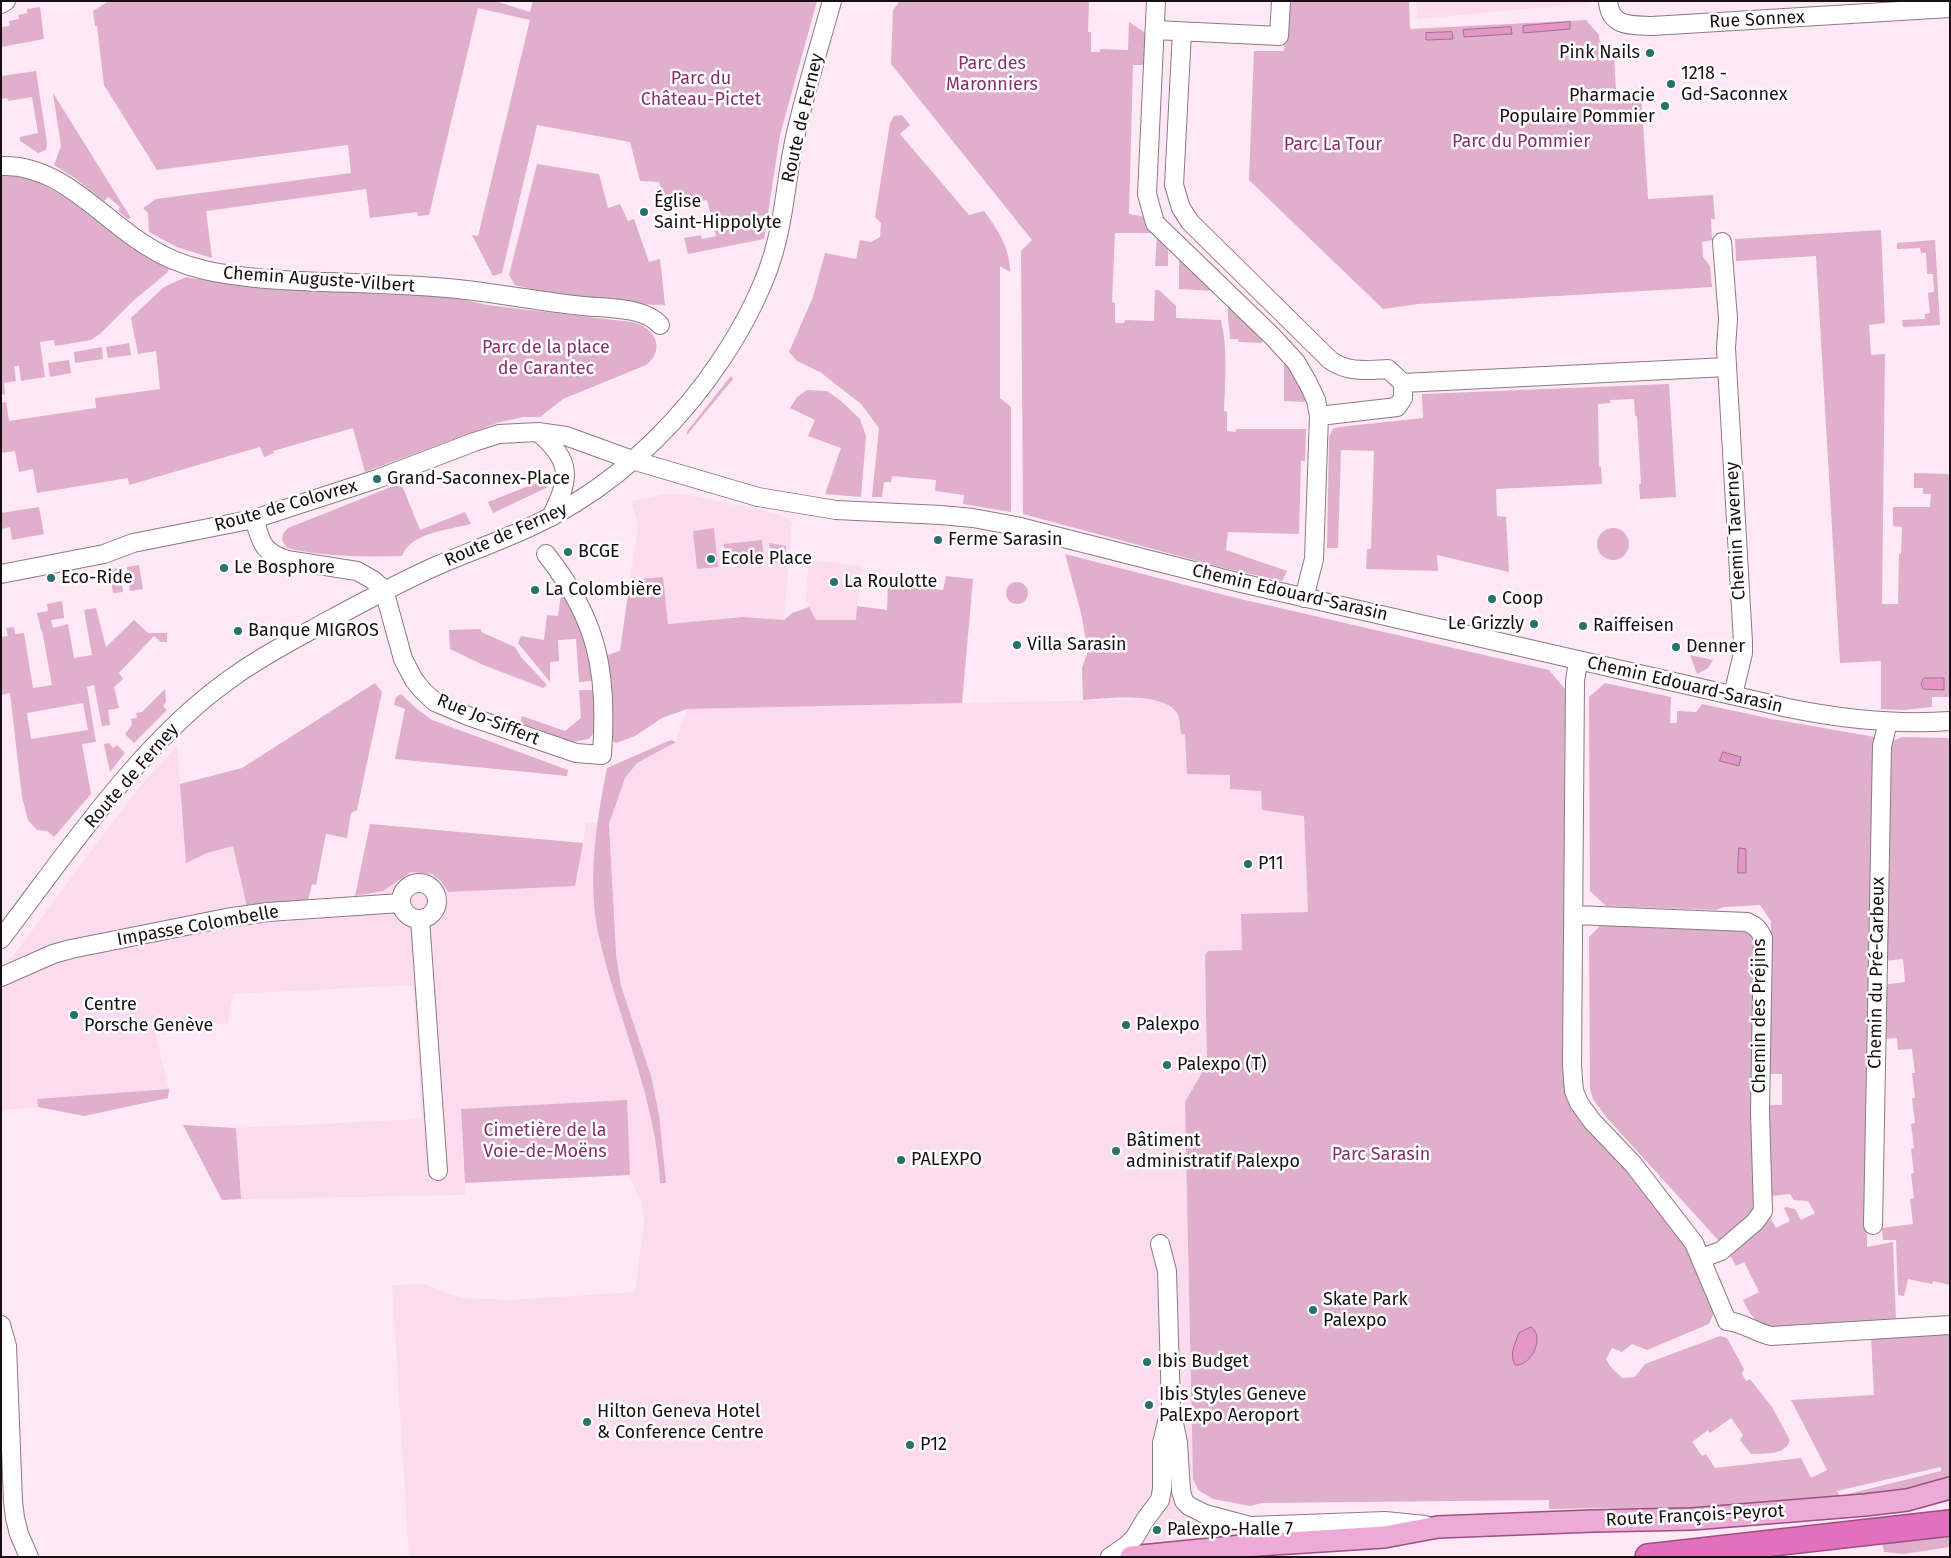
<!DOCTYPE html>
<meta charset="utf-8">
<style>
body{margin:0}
#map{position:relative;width:1951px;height:1558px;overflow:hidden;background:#fee8f5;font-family:"Fira Sans",sans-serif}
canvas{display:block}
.frame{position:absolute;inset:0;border:2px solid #170f14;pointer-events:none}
</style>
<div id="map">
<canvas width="1951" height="1558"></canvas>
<div class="frame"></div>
</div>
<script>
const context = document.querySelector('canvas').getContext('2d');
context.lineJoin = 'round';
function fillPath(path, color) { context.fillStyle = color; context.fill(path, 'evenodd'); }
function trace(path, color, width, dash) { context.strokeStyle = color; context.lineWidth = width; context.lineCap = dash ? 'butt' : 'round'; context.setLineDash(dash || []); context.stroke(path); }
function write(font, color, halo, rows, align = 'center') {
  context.font = font + ' "Fira Sans",sans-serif'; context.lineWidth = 5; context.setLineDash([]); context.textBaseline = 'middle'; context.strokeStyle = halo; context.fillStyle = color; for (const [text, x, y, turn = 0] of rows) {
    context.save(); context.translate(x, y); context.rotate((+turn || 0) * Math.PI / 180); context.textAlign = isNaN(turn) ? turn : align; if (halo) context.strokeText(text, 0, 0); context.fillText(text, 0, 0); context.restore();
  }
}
fillPath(new Path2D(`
 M1416,1H1589V3L1417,19Z
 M667,494L688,495L778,514L792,522L784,620L743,617L668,624L630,580L638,526L632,501Z
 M809,560L862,566L856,620L816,621L809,607L806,597Z
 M1152,699L1167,704L1178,715L1181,734H1185L1231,775L1230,789L1261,791L1262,810L1304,816L1308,912L1241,914L1242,950L1208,951L1205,955L1207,1064L1185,1102L1193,1479L1198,1541L1117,1557H409L392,1285L424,1284L461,1298L511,1300L635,1292L644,1223L642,1202L637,1194L630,1175L628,1130L461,1109L465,1195L241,1199L236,1128L422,1119L413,985L233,994L228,1023L155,1032L169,1089L37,1099L38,1107L1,1110V972L104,834L142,784L177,746L186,862L207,853L233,846L247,907L373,894L396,884L411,872H428L438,878L444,885L583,843L586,822L609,824L625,778L637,763L676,742L687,709Z`), '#fadcee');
fillPath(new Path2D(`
 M109,1H495L530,12L533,1H817L780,135L764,239L688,254L684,238L701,235L702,239L716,236L707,200L678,205L679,209L668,210L661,194L663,193L659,182L640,181L630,142L537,125L502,273L493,276L472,235L478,236L530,20L478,8L429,215L418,216L417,212L370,218L366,189L206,211L212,258L177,247L149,232L148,213L143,208L156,199L351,173L348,145L157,170L104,85L97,26H95L93,11Z
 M900,1H1089L1088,32H1091V52H1100V49L1128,50L1129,22L1147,34L1146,65H1133L1129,214L1146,217L1153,228L1152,233H1115L1112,302L1115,303V323H1124L1125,320L1154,321L1155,290H1159L1176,306V318L1221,320C1228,349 1225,381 1224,411L1227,412V431L1236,432V429H1306L1305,461H1301L1299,534L1228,532L1226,550L1287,571L1282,581L1220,567L1023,514L1021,251L1032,240L891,64L893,10Z
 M1293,1H1409L1410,29L1586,20L1599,35L1601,53H1614L1616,93L1641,92L1648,199L1713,195L1715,219H1711L1712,240L1702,242L1703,257L1710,266L1712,287L1418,304L1383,309L1249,180L1254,51H1284L1287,7Z
 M40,7L44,39L1,47V27L10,26L9,21L19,19L18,15L27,13V9Z
 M36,71L47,143L46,150L38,153L20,141V137L38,133L32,97L8,101L7,98L1,99V76Z
 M53,93L131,218L128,219L118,211L120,207L108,197L104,201L76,179L54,165L61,146Z
 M902,115L910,125L900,134L969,215L984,211C998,230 1010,248 1010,272L1000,266V398L1011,407V512L963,504L964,495L935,491L936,480L892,476L891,482H884L882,497H872L879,428L861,404L820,372L797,361L789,352L813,297L825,253L856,259L860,240L871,242L880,237L881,223L875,217L890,123L894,116Z
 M537,164L599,174L608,208L620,204L628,221L634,219L649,262L660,259L665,305C615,304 563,299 515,285L509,275Z
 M1,173L25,176L37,181L69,199L135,248L166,264L169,268L168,272L133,301L101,333L91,340L55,346L54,340L40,342L45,377L21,381L19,366H14L16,381L4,383L5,394L1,395Z
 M1881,230L1885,323L1869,325L1871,355L1885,354L1882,604H1898L1899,554L1901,553L1902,527L1893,526V507H1930L1931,494H1923V488H1914V473L1950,474V691L1949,697H1932V707L1904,710L1881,709V661L1840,663L1816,256L1736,261L1735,239Z
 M1157,235L1168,246V266H1155Z
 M1935,240L1940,325L1903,327L1902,320L1925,319V314L1930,313L1928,293L1934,292L1933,274H1927L1926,253H1921L1920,248L1897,249V243Z
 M1183,260L1214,291L1179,289V261Z
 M186,277L211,281L299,288L411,294L460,299L487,305L631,322C654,326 667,349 646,365L563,399L540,417H523L497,423L365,472L353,428L273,451L274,453L264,457L260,447L129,485L128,478L37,493L33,469L19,472L15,451L1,453V403L6,402L9,421L96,408L95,398L160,389L156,351L138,354L131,318L164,287Z
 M1228,307H1231L1263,337L1262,343L1239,342L1238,339H1230C1230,327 1227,319 1228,307Z
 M129,343L131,355L108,358L106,347Z
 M102,347L103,359L75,363L74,352Z
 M69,360L71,373L50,377L48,363Z
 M1284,362H1286C1294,374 1307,388 1305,402L1284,401Z
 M731,376L733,379L686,436L688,430Z
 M1669,384L1676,497L1640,499L1639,484H1641L1637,416H1635L1634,399L1610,400V403L1598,404L1599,467H1601L1602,484L1496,489L1497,516L1506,517L1509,572L1437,555L1438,571L1366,569L1367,549H1371L1374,451L1341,450L1338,548H1327L1329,437L1333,429L1339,427L1423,418L1422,394Z
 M807,390L827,391L841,401L860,419L866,436L861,497L825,494L841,448L808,436L815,420L790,408L797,397Z
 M554,476L553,484L546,488L493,513L488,502Z
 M401,483L420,530L465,512L471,524C449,530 411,532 402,556C363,557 325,557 287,548L282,540L283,534L288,528Z
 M39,507L44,534L12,540L10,527L1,529V513Z
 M714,528L718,567L697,569L693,531Z
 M1597 544a16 16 0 1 1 32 0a16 16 0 1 1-32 0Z
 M762,540L764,562L726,566L724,544Z
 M769,543L786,546L785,561L773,563Z
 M1065,554L1232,597L1549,670L1565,689L1564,1070L1567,1099L1581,1119L1653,1200L1692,1252L1716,1308L1709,1324L1647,1350L1632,1344L1622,1352L1612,1348L1606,1359L1610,1366L1622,1378L1635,1377L1645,1364L1720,1336L1727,1338L1744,1369L1742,1374L1746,1381L1750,1379L1772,1407L1790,1440C1785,1456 1765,1453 1751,1454L1740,1440L1743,1435L1731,1418L1710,1433L1708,1430L1692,1442L1702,1456L1706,1454L1715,1468L1801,1458L1811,1478L1827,1470L1791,1400L1874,1395L1871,1336L1950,1331V1483L1892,1494L1689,1510L1606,1508L1549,1509V1500L1262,1503L1250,1506L1213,1499L1198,1490L1193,1479L1185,1102L1207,1064L1205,955L1208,951L1242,950L1241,914L1308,912L1304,816L1262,810L1261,791L1230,789V775L1187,774L1185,734H1181C1180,729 1180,720 1178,715C1165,690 1106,699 1083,700L1082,668L1088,651L1081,613ZM1941,1467V1471L1840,1496L1837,1491Z
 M139,565L143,589L130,591L127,567Z
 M120,568L123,592L113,593L110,576L114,575L113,569Z
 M946,576L973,579L962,703L687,709L662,718L635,736L616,743L613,741L607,655L620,651L630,580L663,577L668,624L743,617L784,620L792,613L809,607L816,620H856L857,606L887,610L888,584L943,590Z
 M1006 593a11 11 0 1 1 22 0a11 11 0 1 1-22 0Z
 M561,594H566L583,627L589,655L592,681L579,682L576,639L558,640L559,661L550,662V682L518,643L521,636L544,640L547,615L558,616Z
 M62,601L64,618L51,620L53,628L68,624L74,658L92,655L84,610L96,608L106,647L134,620L148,633H167V642H161L154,636L119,673L123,679L114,687L119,708L108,710L110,725L102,726L94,685L87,687L96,742L82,744L91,794L54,837L47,831L37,830L28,820L22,797L10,693L1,695V637L8,636L6,628L14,627L15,634L24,633L33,688L52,685L42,630H41L37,613L48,611L47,604ZM83,703L88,730L31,739L27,713Z
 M481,629V632L515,647L521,657L547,685L543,688L481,664L450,649L449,630Z
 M1690,655L1713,660L1708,668L1697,674Z
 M375,683L382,692L357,810L351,813L347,838L326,834L316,885L312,884L308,901L247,907L233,846L207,853L186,863L180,784L242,768Z
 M1605,683L1671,697L1670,723H1677V711L1696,712L1702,704L1772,719L1875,737L1871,857L1867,1247L1893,1242L1896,1322C1871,1324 1779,1333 1762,1324C1753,1320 1747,1309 1743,1300L1759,1292L1744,1262L1736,1266L1729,1253L1771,1219L1776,1228L1790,1221L1784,1208L1786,1207L1795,1209L1801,1220L1815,1213L1808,1201L1794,1200L1790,1194L1772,1196L1767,1122V1105H1782V1074H1768L1771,921L1760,905L1724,907L1716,910L1606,906L1590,891L1589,697Z
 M165,689L166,702L163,706L167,710L134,743L125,734L132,725L131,719L137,718L136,713L142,712Z
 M579,690H594L595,731L589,739L573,742L520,723L522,716L565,731L581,718Z
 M401,694L417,709L432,720L568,770L567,776L395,759L405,709L394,705L396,697Z
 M1902,737L1950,738V1285L1933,1281L1932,1284L1908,1279L1904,1296L1898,1295L1896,1240H1883L1882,1228L1913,1224L1910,1199L1914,1198L1911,1174L1914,1173L1911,1149L1914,1148L1911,1124L1915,1123L1912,1098H1915L1912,1073H1915L1912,1049L1898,1050L1897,1038L1880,1039L1881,985L1905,982L1903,959L1883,961L1889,746L1893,741Z
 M671,740L676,742L637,763L625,778L609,824L616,955L621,986L651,1076L659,1115L666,1183H660C656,1098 618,1019 599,937C587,881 596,823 607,768Z
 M109,743L113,748L117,745L125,753L110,772L104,744Z
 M370,824L583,843L575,886L448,892L441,881L432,874L411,872L383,891L355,896Z
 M1602,924L1743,927L1756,940L1758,1212L1729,1238L1719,1241L1607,1118L1593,1099L1590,1089L1589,937Z
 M169,1089L168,1098L84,1116L38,1107L37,1099Z
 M627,1100L630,1175L465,1183L461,1109Z
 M183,1125L236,1128L241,1199L222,1200Z
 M1950,1532V1547L1904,1554L1884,1552L1882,1542Z`), '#dfafcc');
const water = new Path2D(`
 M1570,22V29L1523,33V26Z
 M1511,27L1512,34L1464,37L1463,30Z
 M1452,32L1453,39L1426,40V33Z
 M1924,678H1944V690L1923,689L1921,684Z
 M1723,752L1741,757L1739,766L1720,761Z
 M1739,848L1746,849V873H1738Z
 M1531,1327C1546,1336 1531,1367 1515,1365C1509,1354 1515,1344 1519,1333Z`);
fillPath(water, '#e396c7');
trace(water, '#a66e91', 1);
const minor = new Path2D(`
 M1156,1L1147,194L1155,223L1273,337L1296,362L1308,383L1316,400L1319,416L1314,559L1304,598
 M1608,1C1610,28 1632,25 1652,26L1950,8
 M1,4L6,1
 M1155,30L1279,36L1281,1
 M1182,32L1174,185L1181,208L1190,222L1330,360C1348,373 1366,370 1388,369L1403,383V398L1397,407L1319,416
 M1,166C59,163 101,218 147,246C183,270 224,275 266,279C332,284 399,282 466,290C502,294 538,301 574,305C600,309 643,305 660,325
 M1722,242L1728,319L1726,348L1743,642V653L1733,695
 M1403,383L1727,367
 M538,432C573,462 570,478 551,517
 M254,519C262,543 261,551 287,560L357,571L373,580L384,590
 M1,574L104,554L133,543L254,519L377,479L474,442L499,434L538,432L566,436L632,460L758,497L836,510L941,515L973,518L1016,526L1241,583L1788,708C1842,719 1895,725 1950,721
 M384,590L403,659L414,680L423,691L435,702L468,716L576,753L602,755C608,672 598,620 546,554
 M1578,661L1575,681L1572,1066L1574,1091L1579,1103L1592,1121L1633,1164L1694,1243L1727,1321C1745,1323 1754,1332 1771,1336L1950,1325
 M401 901a18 18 0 1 1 36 0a18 18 0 1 1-36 0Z
 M1575,915L1747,922C1756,926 1759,929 1763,938L1760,1112L1763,1211L1755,1222L1721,1251L1702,1258
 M420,919L438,1171
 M1,939C68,851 142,740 233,677C262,656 293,640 324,623C361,603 398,583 436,566C483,546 532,530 575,503C632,468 684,416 721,360C744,326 768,280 777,240C785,208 787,175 794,142C804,95 819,48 832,1
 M1,977L53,954L71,949L226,918L268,912L401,903
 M1873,1225L1882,746L1888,722
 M1160,1244L1167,1271L1171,1408L1178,1443L1181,1491L1184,1501L1189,1506L1205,1514L1250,1526L1385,1521L1425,1525
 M1,1325L7,1346L13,1501L15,1518L19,1534L29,1557
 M1110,1557L1126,1546L1135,1537L1145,1520L1160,1500L1162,1489V1443L1169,1414`);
const major = new Path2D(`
 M1131,1557L1242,1546L1384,1537L1438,1527L1593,1521L1692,1519L1865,1505L1907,1500L1950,1488`);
const highway = new Path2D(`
 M1648,1557L1950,1523`);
trace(minor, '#8d7985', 20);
trace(major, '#9b4f82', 24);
trace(highway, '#9b4f82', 28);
trace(minor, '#fff', 18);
trace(major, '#eeaad7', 21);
trace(highway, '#e271bd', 25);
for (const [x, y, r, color] of [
 [1650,53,5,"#26716e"],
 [1671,84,5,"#26716e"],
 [1665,106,5,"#26716e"],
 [644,212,5,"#26716e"],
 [377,479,5,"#26716e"],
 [938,540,5,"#26716e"],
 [568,552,5,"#26716e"],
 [711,559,5,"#26716e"],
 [224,568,5,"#26716e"],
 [51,578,5,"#26716e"],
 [834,582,5,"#26716e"],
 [535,590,5,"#26716e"],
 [1492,599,5,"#26716e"],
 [1534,624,5,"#26716e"],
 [1583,626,5,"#26716e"],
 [238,631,5,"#26716e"],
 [1017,645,5,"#26716e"],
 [1676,647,5,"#26716e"],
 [1248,864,5,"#26716e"],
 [74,1015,5,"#26716e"],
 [1126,1025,5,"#26716e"],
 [1167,1065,5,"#26716e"],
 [1116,1151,5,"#26716e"],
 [901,1160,5,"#26716e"],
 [1313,1310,5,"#26716e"],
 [1147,1362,5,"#26716e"],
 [1149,1405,5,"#26716e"],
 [587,1422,5,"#26716e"],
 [910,1445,5,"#26716e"],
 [1157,1530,5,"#26716e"]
]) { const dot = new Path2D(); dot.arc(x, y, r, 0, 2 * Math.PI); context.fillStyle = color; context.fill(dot); trace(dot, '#fdfdfd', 2); }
write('18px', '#170f14', '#fdfdfd', [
 ["Rue Sonnex",1757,20,-3],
 ["Route de Ferney",803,118,-77],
 ["Chemin Auguste-Vilbert",319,280,4],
 ["Route de Colovrex",286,506,-16],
 ["Chemin Taverney",1736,531,-93],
 ["Route de Ferney",506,535,-24],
 ["Chemin Edouard-Sarasin",1290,593,13],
 ["Chemin Edouard-Sarasin",1685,685,13],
 ["Rue Jo-Siffert",488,720,22],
 ["Route de Ferney",132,776,-49],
 ["Impasse Colombelle",198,926,-10],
 ["Chemin du Pré-Carbeux",1877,973,-89],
 ["Chemin des Préjins",1760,1016,-90],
 ["Route François-Peyrot",1695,1516,-3]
]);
write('18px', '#170f14', '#fdfdfd', [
 ["Pink Nails",1640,53,"right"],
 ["1218 -",1681,74],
 ["Gd-Saconnex",1681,95],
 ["Pharmacie",1655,96,"right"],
 ["Populaire Pommier",1655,117,"right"],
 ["Église",654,202],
 ["Saint-Hippolyte",654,223],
 ["Grand-Saconnex-Place",387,479],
 ["Ferme Sarasin",948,540],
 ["BCGE",578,552],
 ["Ecole Place",721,559],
 ["Le Bosphore",234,568],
 ["Eco-Ride",61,578],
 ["La Roulotte",844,582],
 ["La Colombière",545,590],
 ["Coop",1502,599],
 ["Le Grizzly",1524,624,"right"],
 ["Raiffeisen",1593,626],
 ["Banque MIGROS",248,631],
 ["Villa Sarasin",1027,645],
 ["Denner",1686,647],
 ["P11",1258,864],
 ["Centre",84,1005],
 ["Porsche Genève",84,1026],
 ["Palexpo",1136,1025],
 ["Palexpo (T)",1177,1065],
 ["Bâtiment",1126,1141],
 ["administratif Palexpo",1126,1162],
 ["PALEXPO",911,1160],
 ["Skate Park",1323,1300],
 ["Palexpo",1323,1321],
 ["Ibis Budget",1157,1362],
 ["Ibis Styles Geneve",1159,1395],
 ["PalExpo Aeroport",1159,1416],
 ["Hilton Geneva Hotel",597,1412],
 ["& Conference Centre",597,1433],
 ["P12",920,1445],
 ["Palexpo-Halle 7",1167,1530]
], 'left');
write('18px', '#88306d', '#fdfdfd', [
 ["Parc des",992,64],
 ["Maronniers",992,85],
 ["Parc du",701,79],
 ["Château-Pictet",701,100],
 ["Parc du Pommier",1521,142],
 ["Parc La Tour",1333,145],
 ["Parc de la place",546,348],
 ["de Carantec",546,369],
 ["Cimetière de la",545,1131],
 ["Voie-de-Moëns",545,1152],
 ["Parc Sarasin",1381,1155]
]);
</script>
